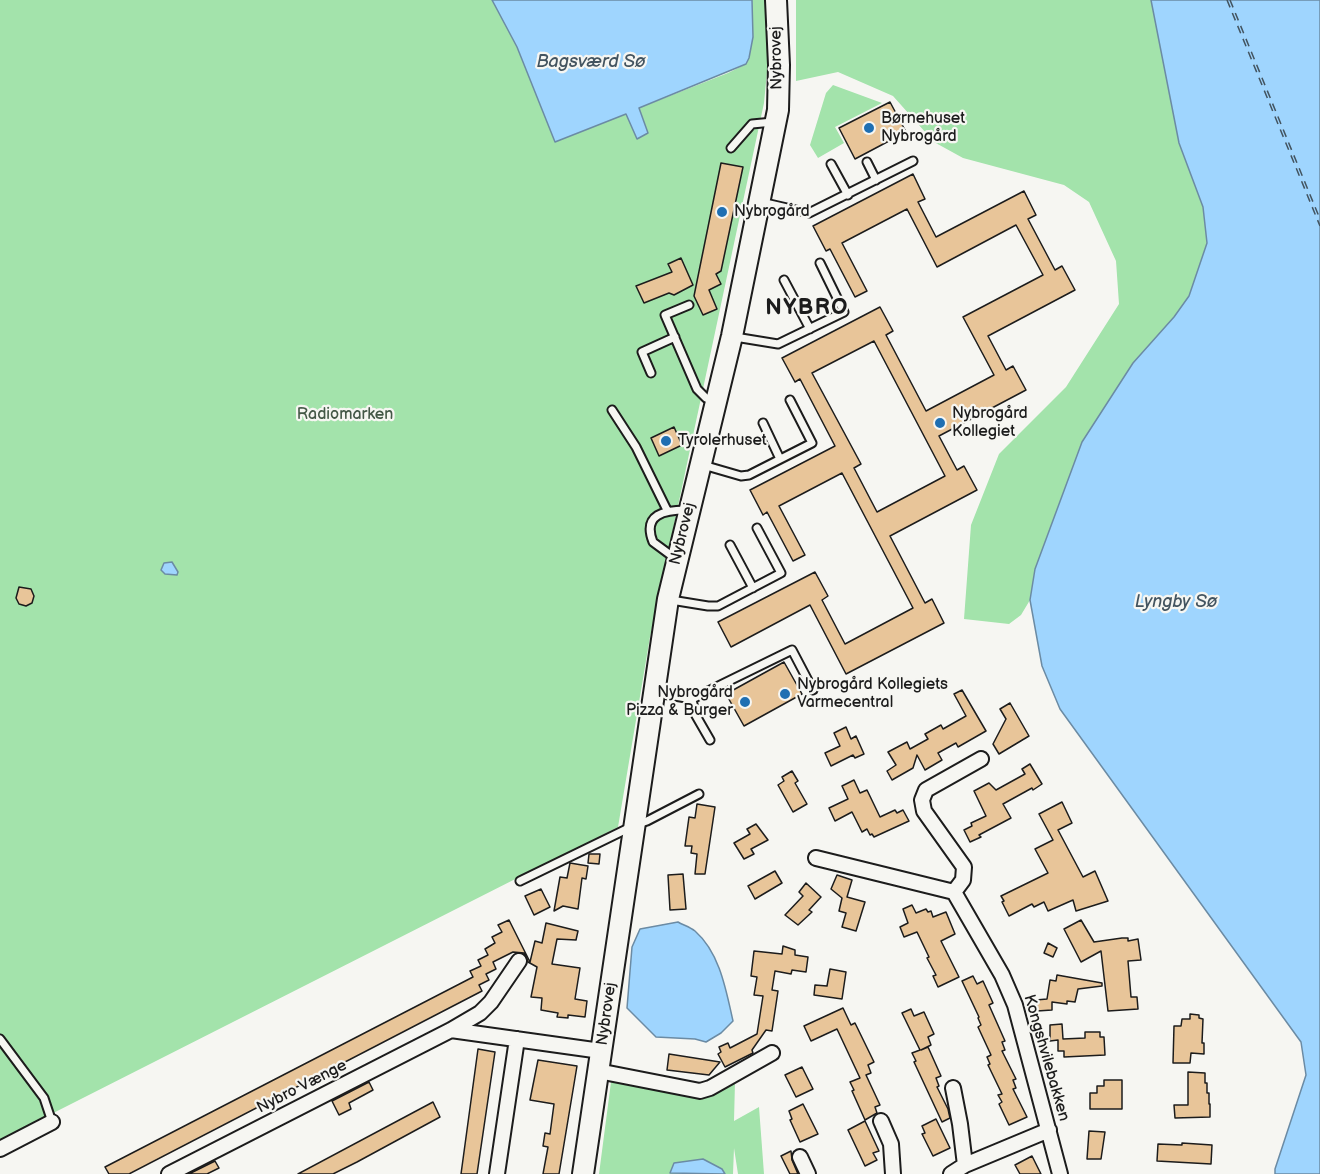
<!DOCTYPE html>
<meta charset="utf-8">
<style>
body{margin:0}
canvas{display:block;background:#f6f6f2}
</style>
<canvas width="1320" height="1174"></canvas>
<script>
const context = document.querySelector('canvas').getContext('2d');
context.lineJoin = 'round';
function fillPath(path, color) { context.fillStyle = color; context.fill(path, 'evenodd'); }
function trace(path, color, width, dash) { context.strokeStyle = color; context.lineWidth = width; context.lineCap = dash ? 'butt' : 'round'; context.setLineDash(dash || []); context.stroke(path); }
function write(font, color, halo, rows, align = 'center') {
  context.font = font + ' "Balsamiq Sans",sans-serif'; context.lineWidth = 4.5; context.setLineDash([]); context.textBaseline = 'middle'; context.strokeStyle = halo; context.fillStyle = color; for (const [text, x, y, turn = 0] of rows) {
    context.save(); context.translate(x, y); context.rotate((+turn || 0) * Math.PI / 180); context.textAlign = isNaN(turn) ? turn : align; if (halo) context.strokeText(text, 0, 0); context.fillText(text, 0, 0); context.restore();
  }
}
fillPath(new Path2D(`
 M0,0H492L517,47L555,142L626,113L648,133L639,108L728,73L746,64L753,37L752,0H766L768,61L764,103L650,637L618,827L0,1140Z
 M796,0H1151L1179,143L1203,207L1207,243L1189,296L1174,317L1133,363L1082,442L1035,569L1030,600L1021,615L1009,624L964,619L971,525L999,454L1066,387L1119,304L1116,261L1089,202L1064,185L963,158L934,142L893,96L838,72L796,81Z
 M833,85L882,103L835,127L844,143L818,158L810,145L826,93Z
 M611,1082L696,1097L711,1093L735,1082L734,1121L759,1107L764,1174H738L734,1148L733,1174H599Z`), '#a3e3ab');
const water = new Path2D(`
 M492,0H752L753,37L749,58L746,64L639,108L648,133L637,139L626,114L555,142L517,47Z
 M1151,0H1320V1174H1275V1169L1306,1075L1301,1042L1060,709L1042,666L1030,600L1035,569L1082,442L1133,363L1174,317L1189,296L1207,243L1203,207L1179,143Z
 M172,562L178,572L177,575L165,574L161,570L164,563Z
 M678,922C683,925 690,927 695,931C720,953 726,990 733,1021L721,1033L706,1042L695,1039L656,1037L627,1008L632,947L640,929Z
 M703,1159L722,1169L725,1174L670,1173L674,1163Z`);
fillPath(water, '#9fd5fe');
trace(water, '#6b8ba4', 1.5);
trace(new Path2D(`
 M1227,0L1320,226
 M1230,0L1320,219`), '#435460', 1.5, [8, 6]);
const building = new Path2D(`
 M890,102L906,132L855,159L839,128Z
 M721,163L743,167L721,271L716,274L721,284L709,290L717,309L703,315L694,296Z
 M913,174L925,199L918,202L936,237L1024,191L1036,215L1028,219L1055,270L1062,266L1075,290L988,336L1006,370L1013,366L1026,390L939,436L957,470L964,466L977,490L890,536L925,603L932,599L944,623L846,674L810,605L731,647L718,622L815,572L828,596L822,600L845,644L913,608L842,473L779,506L805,555L793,561L767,512L763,515L750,490L835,446L800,379L795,382L782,358L880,307L893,331L886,335L926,411L994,375L963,317L1043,275L1016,225L937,267L907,209L842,243L867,291L855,297L830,249L826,251L813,226ZM874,341L945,476L877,512L854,468L861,464L812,373Z
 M681,258L693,285L674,295L669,293L644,303L636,286L672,272L668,264Z
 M674,427L682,445L659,456L651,438Z
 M19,587L31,589L34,596L32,603L26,606L19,604L16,598Z
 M784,662L802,694L744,726L726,694Z
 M962,690L986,731L958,747L956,743L938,753L942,760L925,770L917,755L913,768L892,780L887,771L896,765L888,752L907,742L910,749L928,739L925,734L941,725L943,729L966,716L954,694Z
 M1010,703L1029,736L999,754L993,744L1006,719L1000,709Z
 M846,727L851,739L856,736L864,754L855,758L853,755L831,766L825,753L840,746L834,733Z
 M1030,764L1042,784L1033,790L1032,788L1003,804L1011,818L979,835L981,837L970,842L964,830L972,826L971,823L986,816L974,791L989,783L996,790L1025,774L1022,769Z
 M792,771L798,781L795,783L807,804L793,812L778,785L784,781L782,777Z
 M854,780L860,793L867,790L880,817L895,810L897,813L903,810L909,821L874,837L872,834L870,835L867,829L862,832L852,812L835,821L829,808L848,799L842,786Z
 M1062,802L1072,823L1058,830L1083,877L1095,871L1108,901L1076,911L1073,900L1048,911L1044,902L1034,907L1032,904L1009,916L1002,902L1004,901L1001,896L1048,873L1035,849L1053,840L1039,814Z
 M697,804L715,807L705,874H695L697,854L691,853L692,846H685L689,817L695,818Z
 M756,824L768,840L751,849L754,854L744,859L734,843L750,834L747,829Z
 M589,854H600L599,864L588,863Z
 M570,863L588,866L586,879L582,878L578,909L563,906L554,911L560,877L567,878Z
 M775,871L782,883L755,899L748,886Z
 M683,874L686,909L670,910L668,875Z
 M837,875L852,880L847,897L865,902L856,931L842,927L846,913L839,911L842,898L831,889Z
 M806,883L821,897L809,910L812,912L798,925L785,915L803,896L799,892Z
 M541,889L550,907L534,915L525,896Z
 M912,905L916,913L926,909L928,912L931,911L933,917L946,912L955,934L941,941L959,977L938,987L933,976L936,975L927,958L929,957L917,932L904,937L900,927L908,923L903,909Z
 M509,920L530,962L535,941L542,943L546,923L578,931L576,940L557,939L552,964L580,968L575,999L587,1001L585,1017L568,1015V1018L557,1017L558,1013L541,1010L542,998L531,997L537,967L528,962L524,953L513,952L493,962L496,969L486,974L489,980L479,985L482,991L129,1174H109L105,1167L473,977L470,971L481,966L478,960L488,955L485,949L495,943L492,937L502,932L498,925Z
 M1081,920L1094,942L1122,938H1128V941L1138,939L1141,960L1128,961L1131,997H1137L1138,1009L1108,1011L1101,951L1081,962L1064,929Z
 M1048,943L1057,948L1053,957L1044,953Z
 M783,946L795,950V955L808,957L806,972L792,970L791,974L775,971L772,990L778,991L772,1031L766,1030L752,1050L753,1053L725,1067L718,1054L721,1052L719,1047L728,1043L730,1048L757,1034L763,996L754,995L757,977L751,976L754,951L782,954Z
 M830,969L846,972L842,999L814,995L815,985L827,986Z
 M1057,975L1102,983V986L1078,989L1075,1002L1067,1001V1004L1052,1002V1010L1037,1011L1036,1000L1047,999L1050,980L1056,981Z
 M973,976L977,984L983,981L993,1003L989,1005L1005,1041L1002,1042L1005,1050L1002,1051L1016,1079L1013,1080L1016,1088L1013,1089L1027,1117L1009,1125L999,1104L1002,1102L998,1095L1002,1094L988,1065L990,1064L987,1057L991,1055L978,1027L981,1025L978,1018L979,1017L962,981Z
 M843,1008L851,1025L855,1023L874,1062L868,1065L871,1073L866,1075L880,1105L875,1107L877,1113L865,1120L852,1091L854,1090L850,1082L860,1078L837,1029L811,1041L804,1026Z
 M911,1009L914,1016L924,1012L934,1034L928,1037L931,1045L921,1050L928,1047L941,1076L936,1078L939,1086L937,1087L948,1109L950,1118L942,1122L914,1062L916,1061L912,1053L920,1050L902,1013Z
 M1190,1014L1199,1015V1018L1203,1019L1202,1043H1204V1054L1191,1053L1190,1063H1173L1174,1026H1181L1182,1019H1190Z
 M1062,1024L1063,1039L1085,1038V1032H1100V1037H1104L1105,1055L1064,1057V1051H1058V1040L1050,1041V1025Z
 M478,1049L495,1052L477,1174H461Z
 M669,1054L720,1062L709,1075L667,1070Z
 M538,1060L577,1066L559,1174H543L548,1147L543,1146L545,1133L550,1134L554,1104L530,1100Z
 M802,1067L813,1089L796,1097L785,1075Z
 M1188,1072L1205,1073V1083H1207V1093H1209V1104H1210V1117L1175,1118L1174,1105H1188Z
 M1104,1080H1122V1109H1090V1093H1097V1086H1104Z
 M369,1082L373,1090L349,1103L351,1109L339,1115L332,1101Z
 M433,1102L440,1117L357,1162L333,1174H298Z
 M803,1104L818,1134L800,1142L790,1120L792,1119L789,1111Z
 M936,1119L950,1148L933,1156L922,1134L925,1133L922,1126Z
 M865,1121L879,1151L873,1153L877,1160L865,1166L848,1130Z
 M1089,1131L1105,1132L1101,1159H1087Z
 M1182,1143L1212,1145L1211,1164L1157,1161L1158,1144L1182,1145Z
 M791,1151L792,1160L798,1174H790L781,1156Z
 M1032,1156L1041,1174H1020L1015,1165Z
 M215,1161L219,1168L207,1174H189Z`);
fillPath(building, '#e8c599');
trace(building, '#1c1c1c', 1.5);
const lane = new Path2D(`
 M731,148L752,124L773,122
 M867,162L876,180
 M831,164L848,195
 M761,202L809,213L913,161
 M784,280L810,329
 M689,305L665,315L697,389L706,398L714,400
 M735,337L778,344L844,312L820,263
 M651,373L642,352L675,337
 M612,410L636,447L667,510
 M763,423L780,459
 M703,465L741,476L749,475L812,443L790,400
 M730,545L753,588
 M676,559L653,542C642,514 665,510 686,510
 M671,600L708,606H718L781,573L757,528
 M657,693L692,699L792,650L813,690
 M692,699L695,714L710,740
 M520,881L635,825L647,821L699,794
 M0,1039L44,1098L52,1122`);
const street = new Path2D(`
 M816,858L954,892L1002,975L1015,1005L1060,1174
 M954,892L963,880L964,867L924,811L922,800L926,790L981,759
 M451,1030L601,1051
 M598,1071L700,1091L710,1088L772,1053
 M953,1088L960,1124L965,1165
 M881,1121L891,1144L893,1174
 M0,1149L52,1122
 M800,1157L808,1174
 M169,1174L451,1030L480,1013L491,1002L519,961
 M497,1174L517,1039
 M951,1174L965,1165L1049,1130`);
const secondary = new Path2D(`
 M583,1174L668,599L732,336L778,110L779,65L776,0`);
trace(lane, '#1c1c1c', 11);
trace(street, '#1c1c1c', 18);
trace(secondary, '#1c1c1c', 24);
trace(lane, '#f6f6f2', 7);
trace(street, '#f6f6f2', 14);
trace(secondary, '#f6f6f2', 20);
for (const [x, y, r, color] of [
 [869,128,6,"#1f6fb2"],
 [722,212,6,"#1f6fb2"],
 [940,423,6,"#1f6fb2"],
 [666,441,6,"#1f6fb2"],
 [785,694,6,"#1f6fb2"],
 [745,702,6,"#1f6fb2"]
]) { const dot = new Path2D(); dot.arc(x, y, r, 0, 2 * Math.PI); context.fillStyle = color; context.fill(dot); trace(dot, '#f6f6f2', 2); }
write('16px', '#1c1c1c', '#f6f6f2', [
 ["Nybrovej",777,58,-91],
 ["Nybrovej",683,534,-76],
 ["Nybrovej",607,1014,-82],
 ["Kongshvilebakken",1046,1058,74],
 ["Nybro Vænge",302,1087,-27]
]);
write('16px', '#1c1c1c', '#f6f6f2', [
 ["Børnehuset",881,119],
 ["Nybrogård",881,137],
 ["Nybrogård",734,212],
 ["Nybrogård",952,414],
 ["Kollegiet",952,432],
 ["Tyrolerhuset",678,441],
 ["Nybrogård Kollegiets",797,685],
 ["Varmecentral",797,703],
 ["Nybrogård",733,693,"right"],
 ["Pizza & Burger",733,711,"right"]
], 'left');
write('16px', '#445847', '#f6f6f2', [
 ["Radiomarken",345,415]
]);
write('italic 18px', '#435460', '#f6f6f2', [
 ["Bagsværd Sø",591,62],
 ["Lyngby Sø",1176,602]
]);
context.letterSpacing = '1.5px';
write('bold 22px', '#1c1c1c', '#f6f6f2', [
 ["NYBRO",807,308]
]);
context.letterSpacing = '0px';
</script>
